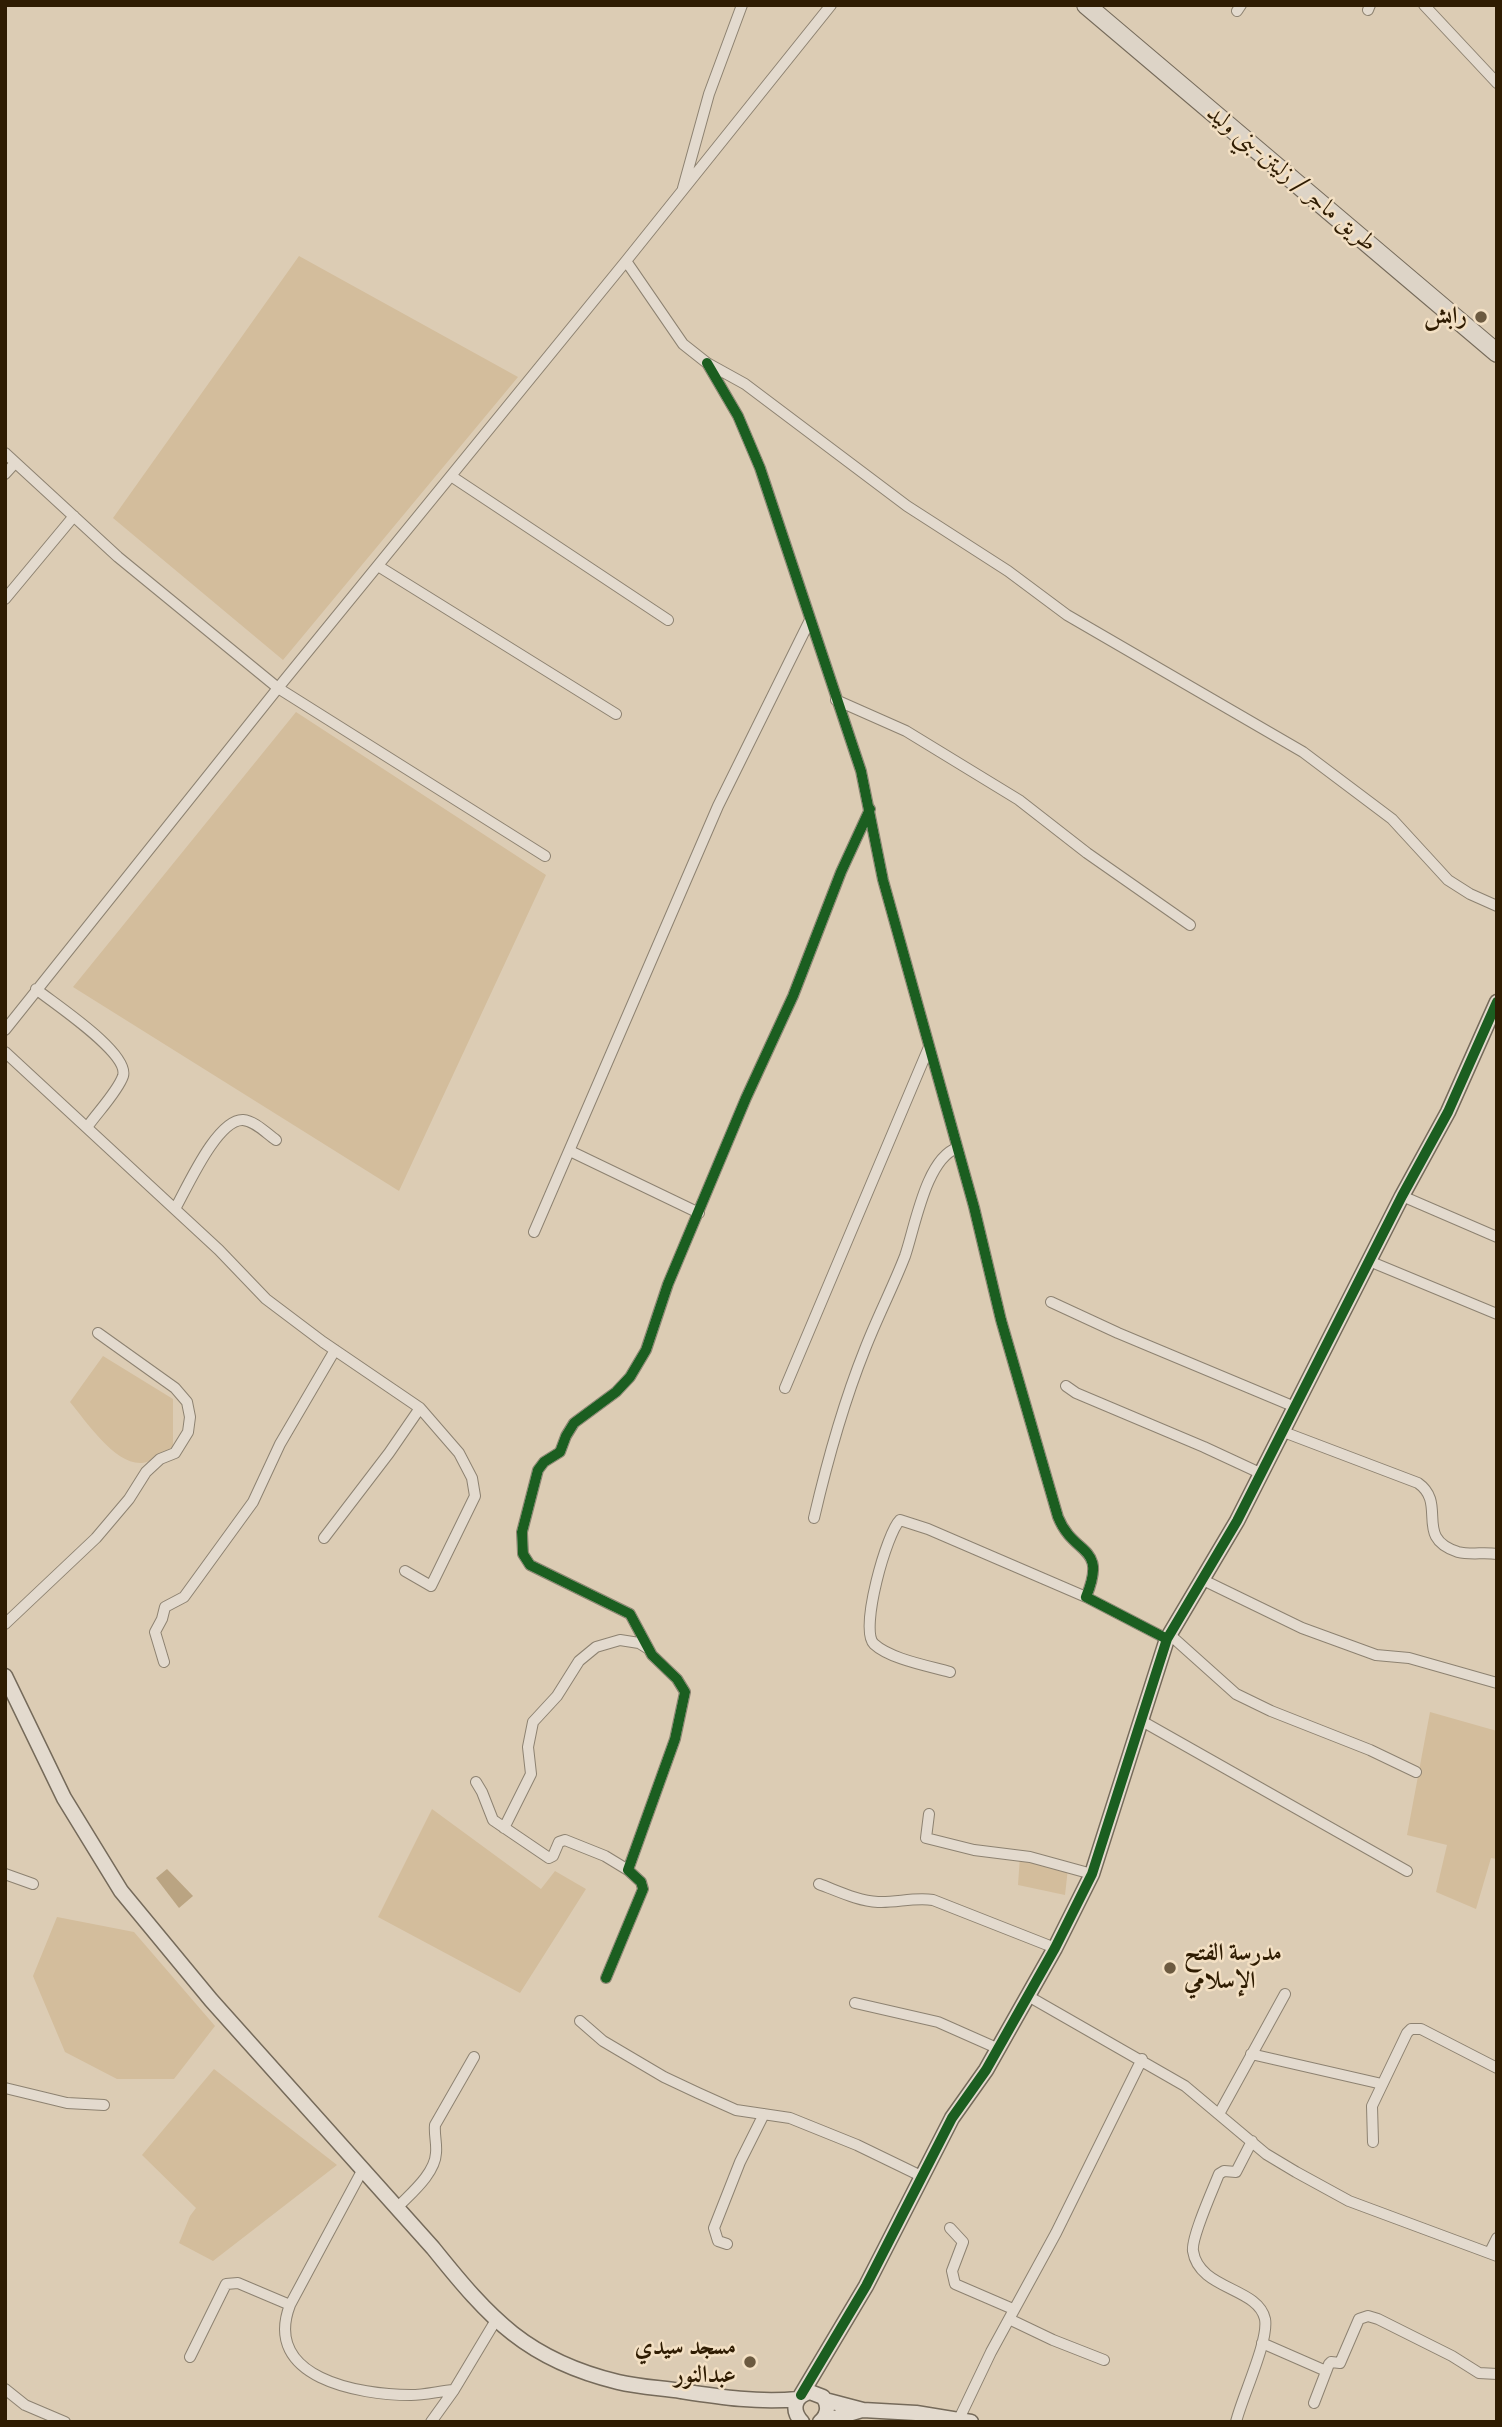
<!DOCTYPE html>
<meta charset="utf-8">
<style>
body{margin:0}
#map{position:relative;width:1502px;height:2427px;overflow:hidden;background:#dcccb4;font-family:"Gentium Book Plus",serif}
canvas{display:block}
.frame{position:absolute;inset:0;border:7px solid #2f1c02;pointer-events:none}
</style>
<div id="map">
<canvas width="1502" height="2427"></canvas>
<div class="frame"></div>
</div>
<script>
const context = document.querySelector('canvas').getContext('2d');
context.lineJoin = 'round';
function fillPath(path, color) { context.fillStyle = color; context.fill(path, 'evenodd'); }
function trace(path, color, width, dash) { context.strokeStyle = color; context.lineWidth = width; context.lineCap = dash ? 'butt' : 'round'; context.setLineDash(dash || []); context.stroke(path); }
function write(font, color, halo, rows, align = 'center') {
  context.font = font + ' "Gentium Book Plus",Amiri,serif'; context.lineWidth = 5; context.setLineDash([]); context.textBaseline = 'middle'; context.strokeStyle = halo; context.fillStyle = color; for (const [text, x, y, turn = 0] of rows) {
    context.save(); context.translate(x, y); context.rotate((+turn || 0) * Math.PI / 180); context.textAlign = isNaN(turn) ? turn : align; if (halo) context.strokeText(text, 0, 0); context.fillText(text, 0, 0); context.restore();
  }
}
fillPath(new Path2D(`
 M299,256L518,377L283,660L113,518Z
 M296,712L546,875L399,1191L73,987Z
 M103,1356L173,1399V1449C164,1453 152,1462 142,1463C115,1465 86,1421 70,1402Z
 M1430,1712L1497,1731V1859L1491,1858L1476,1909L1436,1892L1447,1845L1407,1835Z
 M432,1809L541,1889L555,1871L586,1889L520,1993L378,1917Z
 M1020,1856L1068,1868L1065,1895L1018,1885Z
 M57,1917L134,1932L215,2026L174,2079H117L65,2052L33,1976Z
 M214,2069L337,2165L213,2261L179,2243L190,2216L196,2208L142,2155Z`), '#d3bd9c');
fillPath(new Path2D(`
 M167,1869L193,1896L179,1908L156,1878Z`), '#baa482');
const street = new Path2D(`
 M1424,5L1497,83
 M1368,10L1370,5
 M1237,11L1241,5
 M683,188L709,94L742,5
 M626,261L683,344L707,363L745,384L907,506L1008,571L1067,615L1303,752L1392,819L1448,880L1470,894L1497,906
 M707,363L738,416L760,468L861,771L883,880L974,1207L1001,1320L1058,1517C1074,1557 1108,1544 1086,1597L1167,1639
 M5,453L118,557L278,688L545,856
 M5,474L15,463
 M451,476L668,620
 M378,566L616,714
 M5,599L74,516
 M836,700L906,731L1019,800L1087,853L1190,925
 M36,989C53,1003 130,1053 123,1076C118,1091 97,1113 88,1126
 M5,1030L278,688L626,261L831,5
 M5,1052L219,1250L266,1299L323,1342L420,1408L459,1453L472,1478L475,1496L431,1586L405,1571
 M570,1151L699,1213
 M1402,1196L1497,1237
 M175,1209C187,1188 217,1119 243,1120C255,1121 266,1133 276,1140
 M534,1232L718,806L810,620
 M1369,1261L1497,1314
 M1051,1302L1118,1333L1295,1407
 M1066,1386L1076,1393L1204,1447L1260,1473
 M785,1388L929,1047
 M1281,1431L1418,1483C1448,1504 1413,1538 1458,1552C1470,1555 1485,1552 1497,1554
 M814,1518C827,1462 843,1404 865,1349C877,1318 893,1287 905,1256C915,1227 926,1159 957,1148
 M324,1538L389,1453L420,1408
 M1201,1579L1302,1628L1376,1655L1409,1658L1497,1683
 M5,1624L96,1538L129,1499L146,1472L160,1459L175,1453L188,1432L190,1417L187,1402L175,1388L98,1333
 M1169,1634L1236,1694L1271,1711L1370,1750L1416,1772
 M164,1662L155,1632L162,1619L165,1607L184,1597L253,1502L280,1444L335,1350
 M950,1672C929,1666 890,1659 874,1644C859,1630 887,1532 900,1520L928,1529L1086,1597
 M1140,1720L1407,1871
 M476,1782L482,1792L493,1820L549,1858L553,1856L559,1842L565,1840L605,1856L628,1870
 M929,1814L926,1838L974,1850L1030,1857L1092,1874
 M504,1828L531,1774L528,1747L533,1722L557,1696L579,1661L596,1647L620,1640L639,1643L647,1648
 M5,1874L33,1884
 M819,1884C838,1891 858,1901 878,1902C896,1903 914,1897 933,1900L1055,1948
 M606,1978L643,1889L641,1882L628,1870L675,1739L685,1692L677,1679L652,1655L630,1614L530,1565L523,1554L522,1532L538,1470L544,1462L560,1452L566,1436L574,1423L616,1392L630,1377L646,1350L668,1284L746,1098L793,996L841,872L870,809
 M1028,1996L1185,2086L1266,2154L1296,2172L1349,2201L1497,2256
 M855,2003L938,2022L999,2049
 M580,2021L603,2041L664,2077L698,2093L736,2110L790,2118L857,2145L921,2176
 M1251,2054L1382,2084
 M5,2088L67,2103L104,2105
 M1219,2114L1285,1994
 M1373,2142L1372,2106L1407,2033L1411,2029H1421L1497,2068
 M363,2169L290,2305C262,2378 359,2395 411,2395C425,2395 440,2391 454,2390
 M397,2208C410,2194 435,2174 436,2153C437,2143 434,2135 435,2125L474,2057
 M950,2228L963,2242L952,2271L955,2284L1013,2309
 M727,2244L718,2241L714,2228L740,2162L764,2114
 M1490,2252L1497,2238
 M1009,2319L1053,2340L1104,2360
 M1262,2343L1326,2371
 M190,2357L226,2284L238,2283L290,2305
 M5,2389L25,2405L65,2422
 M1314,2403L1329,2364L1331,2362L1340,2363L1359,2319L1368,2316L1378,2319L1452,2356L1479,2373L1497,2374
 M959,2419L991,2352L1056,2233L1142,2059
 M431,2422L454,2390L496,2320
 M1236,2422C1242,2397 1269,2341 1265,2319C1258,2287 1199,2290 1193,2251C1191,2238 1213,2189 1219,2174L1224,2171L1236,2172L1252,2141`);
const secondary = new Path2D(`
 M5,1676L64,1798L121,1891L211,2000L433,2248C490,2319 527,2360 618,2382C639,2387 661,2388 681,2391C720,2397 758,2403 798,2399
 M801,2395L866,2286L952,2118L986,2070L1055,1948L1092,1874L1167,1639L1237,1521L1402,1196L1448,1112L1497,1002
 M825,2400L863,2410L916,2413L971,2422
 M802,2422C791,2410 794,2396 810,2392L823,2397C829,2405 828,2415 820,2422
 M821,2422L862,2410`);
const highway = new Path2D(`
 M1086,5L1497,353`);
trace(street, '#8d8271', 12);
trace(secondary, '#756a5a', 17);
trace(highway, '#756a5a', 20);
trace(street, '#e3dace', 10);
trace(secondary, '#e3dace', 14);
trace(highway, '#ddd4c7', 18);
trace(new Path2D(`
 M707,363L738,416L760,468L861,771L883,880L974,1207L1001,1320L1058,1517C1074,1557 1108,1544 1086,1597L1167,1639
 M606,1978L643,1889L641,1882L628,1870L675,1739L685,1692L677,1679L652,1655L630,1614L530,1565L523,1554L522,1532L538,1470L544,1462L560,1452L566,1436L574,1423L616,1392L630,1377L646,1350L668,1284L746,1098L793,996L841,872L870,809
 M801,2395L866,2286L952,2118L986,2070L1055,1948L1092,1874L1167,1639L1237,1521L1402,1196L1448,1112L1497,1002`), '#1b5e20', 10);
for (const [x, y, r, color] of [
 [1481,317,7,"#6c5a40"],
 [1170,1968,7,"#6c5a40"],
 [750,2362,7,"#6c5a40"]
]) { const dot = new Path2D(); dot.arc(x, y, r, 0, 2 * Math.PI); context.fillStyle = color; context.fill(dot); trace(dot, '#f3e0c4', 2.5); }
write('24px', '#2f1c02', '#f3e0c4', [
 ["طريق ماجر / زليتن-بني وليد",1291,179,40]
]);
write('bold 24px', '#2f1c02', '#f3e0c4', [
 ["رابش",1467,317],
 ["مدرسة الفتح",1184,1954,"left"],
 ["الإسلامي",1184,1982,"left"],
 ["مسجد سيدي",736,2348],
 ["عبدالنور",736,2376]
], 'right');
</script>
